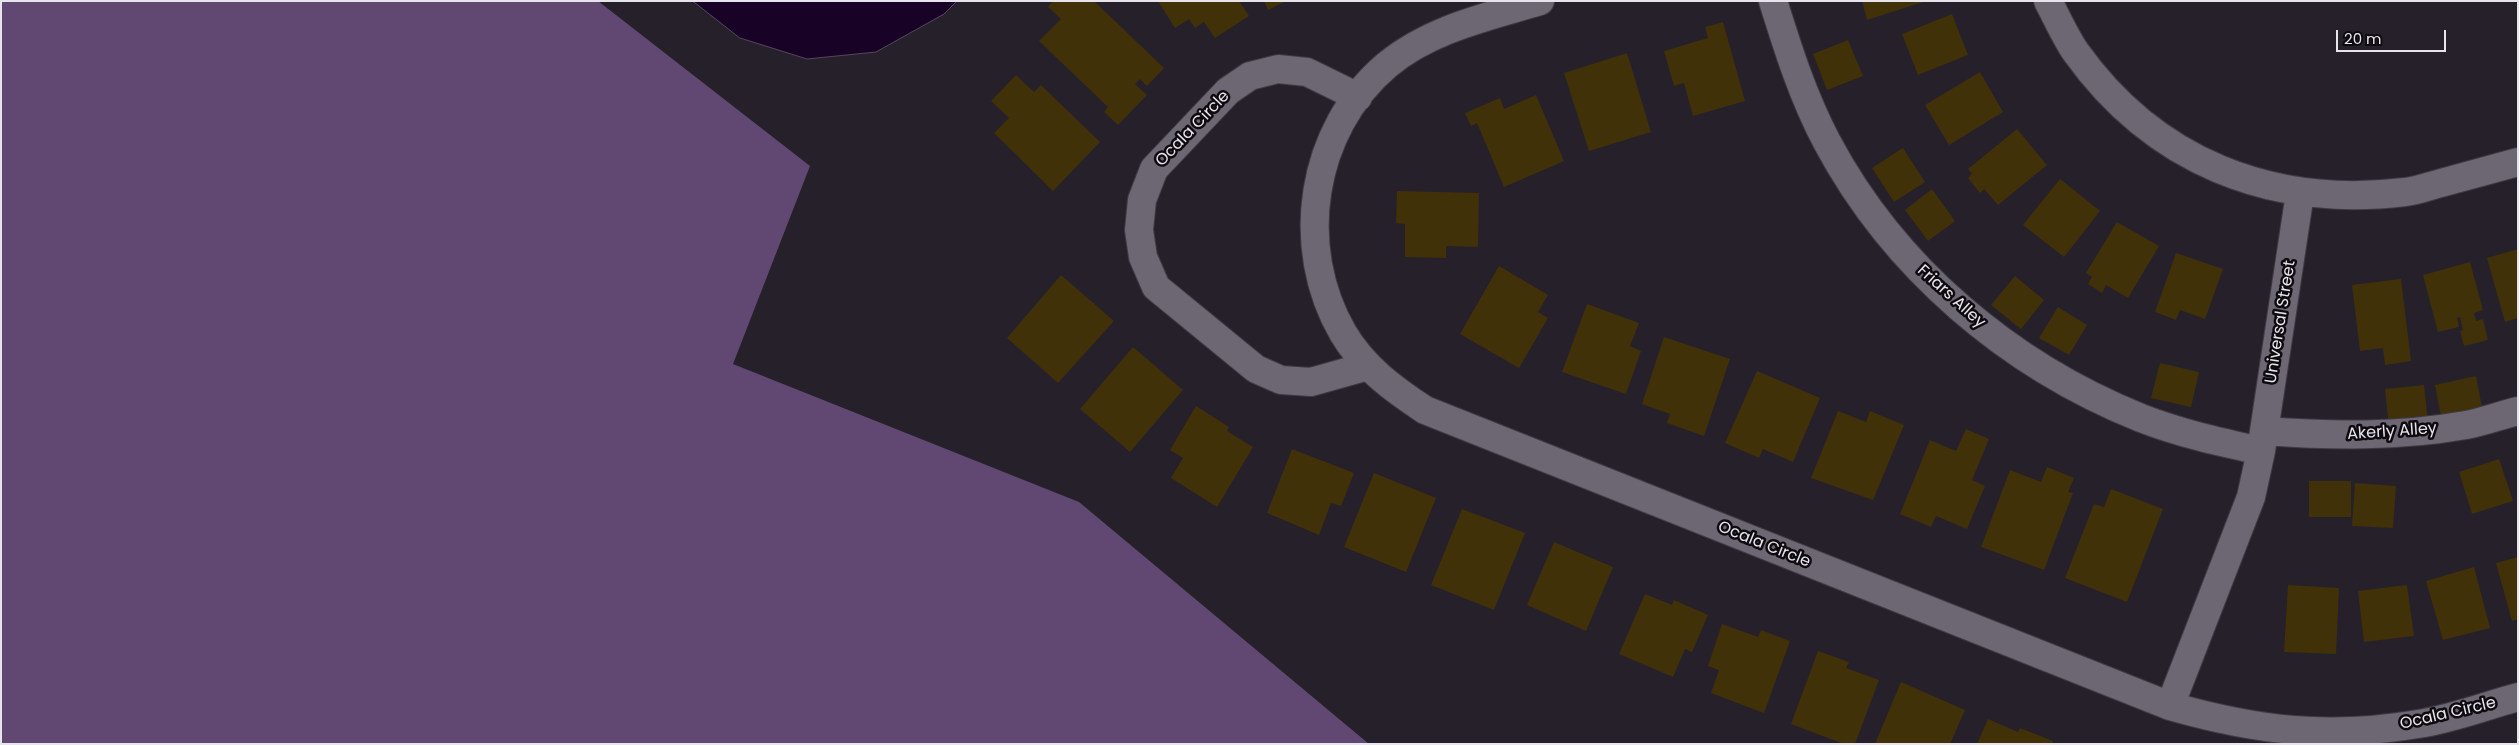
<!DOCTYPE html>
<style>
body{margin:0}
#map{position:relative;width:2519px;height:745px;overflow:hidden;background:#26202b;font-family:Poppins,sans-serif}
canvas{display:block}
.frame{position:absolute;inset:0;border:2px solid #e8e4eb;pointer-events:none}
.scale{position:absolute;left:2336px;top:30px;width:110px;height:22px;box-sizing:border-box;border:2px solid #e8e4eb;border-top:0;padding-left:6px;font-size:15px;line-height:18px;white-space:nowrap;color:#e8e4eb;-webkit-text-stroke:4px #0e0b10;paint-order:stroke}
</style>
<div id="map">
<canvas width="2519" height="745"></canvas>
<div class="frame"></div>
<div class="scale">20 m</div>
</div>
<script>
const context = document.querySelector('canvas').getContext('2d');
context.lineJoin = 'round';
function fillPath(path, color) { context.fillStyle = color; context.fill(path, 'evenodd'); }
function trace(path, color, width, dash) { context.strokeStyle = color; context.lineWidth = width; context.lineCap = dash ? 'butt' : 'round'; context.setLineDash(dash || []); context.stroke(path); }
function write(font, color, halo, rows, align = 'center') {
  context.font = font + ' Poppins,sans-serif'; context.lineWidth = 5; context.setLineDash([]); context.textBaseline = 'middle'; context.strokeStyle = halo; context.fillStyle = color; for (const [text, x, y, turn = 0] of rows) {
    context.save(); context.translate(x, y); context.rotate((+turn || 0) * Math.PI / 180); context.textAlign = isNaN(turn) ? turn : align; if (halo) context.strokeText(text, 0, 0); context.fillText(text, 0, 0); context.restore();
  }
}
fillPath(new Path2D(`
 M1,1H598L810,166L733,364L1079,502L1369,744H1Z`), '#614872');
const water = new Path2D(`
 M693,1H957L944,14L876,52L807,59L740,38Z`);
fillPath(water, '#180225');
trace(water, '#564660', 1);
fillPath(new Path2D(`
 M1053,1H1094L1164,68L1147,86L1140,79L1135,84L1147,95L1118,125L1104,112L1108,107L1039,41L1061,19L1048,7Z
 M1158,1H1239L1249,16L1215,38L1204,22L1195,28L1189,19L1175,28Z
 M1264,1H1286L1268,10Z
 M1862,1H1923V2L1867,20Z
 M1952,14L1968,55L1918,75L1902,34Z
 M1723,22L1745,101L1693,116L1684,83L1674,86L1664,51L1708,38L1705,27Z
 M1848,40L1863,76L1827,90L1813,54Z
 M1627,53L1651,132L1589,151L1564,73Z
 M1980,72L2003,112L1949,145L1925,105Z
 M1016,75L1034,92L1041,85L1100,142L1053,191L994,133L1009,118L991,101Z
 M1536,95L1564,161L1504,187L1477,123L1471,126L1465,113L1500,98L1504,109Z
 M2017,129L2047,165L1998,205L1984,189L1980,193L1968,178L1972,174L1968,169Z
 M1903,148L1925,182L1894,202L1872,168Z
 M2060,179L2100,211L2064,257L2023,225Z
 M1932,189L1955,221L1928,241L1905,210Z
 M1397,191L1479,193L1478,247L1446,246V258L1405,257V224L1396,223Z
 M2117,222L2159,246L2128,298L2106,285L2102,293L2088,284L2092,277L2086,273Z
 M2518,249V318L2505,322L2487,258Z
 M2176,253L2223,269L2205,319L2180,310L2176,320L2155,312Z
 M2470,262L2483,310L2474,313L2476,321L2483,319L2488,340L2464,346L2460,331L2463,330L2460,317L2457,318L2459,327L2438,332L2423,275Z
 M1499,266L1548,295L1538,312L1548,318L1519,368L1460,334Z
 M1061,275L1114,321L1058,383L1007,338Z
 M2015,276L2044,300L2021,329L1991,305Z
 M2401,279L2411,361L2385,365L2383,348L2360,351L2352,285Z
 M1587,304L1639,323L1630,346L1641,351L1626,394L1562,372Z
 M2058,307L2087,325L2069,355L2039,338Z
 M1664,337L1730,359L1704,436L1667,423L1670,414L1642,404Z
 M1133,347L1183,390L1130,452L1080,409Z
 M2160,363L2199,372L2191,407L2151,398Z
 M1757,371L1820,398L1793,462L1763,449L1759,458L1725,443Z
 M2476,376L2483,413L2442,421L2435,385Z
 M2424,385L2428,423L2389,427L2385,389Z
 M1196,406L1229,427L1227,431L1253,447L1217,507L1171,478L1183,458L1170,450Z
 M1838,411L1866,422L1870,411L1904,425L1873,500L1811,478Z
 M1966,429L1989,439L1972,480L1985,486L1967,529L1936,516L1931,527L1900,514L1930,440L1956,451Z
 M1292,449L1354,473L1341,506L1331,503L1319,535L1267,513Z
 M2499,459L2513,501L2472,514L2459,472Z
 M2047,467L2074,478L2068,492L2073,493L2044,570L1981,547L2010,470L2041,482Z
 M1374,473L1436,498L1406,572L1344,547Z
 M2309,481H2351V517H2309Z
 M2355,483L2396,486L2393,528L2352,526Z
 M2111,489L2163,509L2127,602L2065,578L2094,504L2104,507Z
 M1462,509L1525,533L1494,610L1431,585Z
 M1554,542L1613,567L1586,631L1527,605Z
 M2518,557V619L2512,621L2496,563Z
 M2474,567L2490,628L2443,640L2426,581Z
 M2288,585L2339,588L2336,654L2284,652Z
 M2407,585L2414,636L2364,642L2358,591Z
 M1645,594L1672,605L1674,600L1708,615L1692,652L1685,649L1673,677L1619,654Z
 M1722,624L1758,637L1761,630L1790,641L1764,713L1711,693L1719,670L1708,666Z
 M1818,651L1849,662L1846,668L1879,680L1855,744H1844L1791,724Z
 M1901,682L1965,710L1950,744H1875Z
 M1988,719L2018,732L2020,728L2053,741L2052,744H1977Z`), '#403109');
const minor = new Path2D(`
 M1540,1C1487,17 1430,29 1387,65C1310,130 1293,247 1343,333C1363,367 1393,389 1425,410L2170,706C2258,731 2328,739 2418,724C2452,719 2485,706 2518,697
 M1773,1C1788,49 1803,97 1827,142C1894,268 2009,365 2141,418C2179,433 2220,442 2261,451
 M2048,1C2057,18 2065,36 2075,51C2154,162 2271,208 2405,192C2417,191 2429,186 2441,183C2467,176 2492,169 2518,162
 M1358,97L1307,72L1278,69L1250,76L1228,91L1154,169L1142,200L1139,230L1143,257L1156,287L1256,369L1281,380L1311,382L1368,366
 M2264,431C2332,436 2398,437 2466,425C2483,422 2501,415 2518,411
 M2170,706L2251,497L2261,451L2300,193`);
trace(minor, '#3f3a43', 30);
trace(minor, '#6d6673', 28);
write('16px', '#e8e4eb', '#0e0b10', [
 ["Ocala Circle",1193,129,-46],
 ["Friars Alley",1951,297,42],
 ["Universal Street",2281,322,-81],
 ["Akerly Alley",2392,432,-4],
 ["Ocala Circle",1764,545,22],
 ["Ocala Circle",2448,714,-13]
]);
</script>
